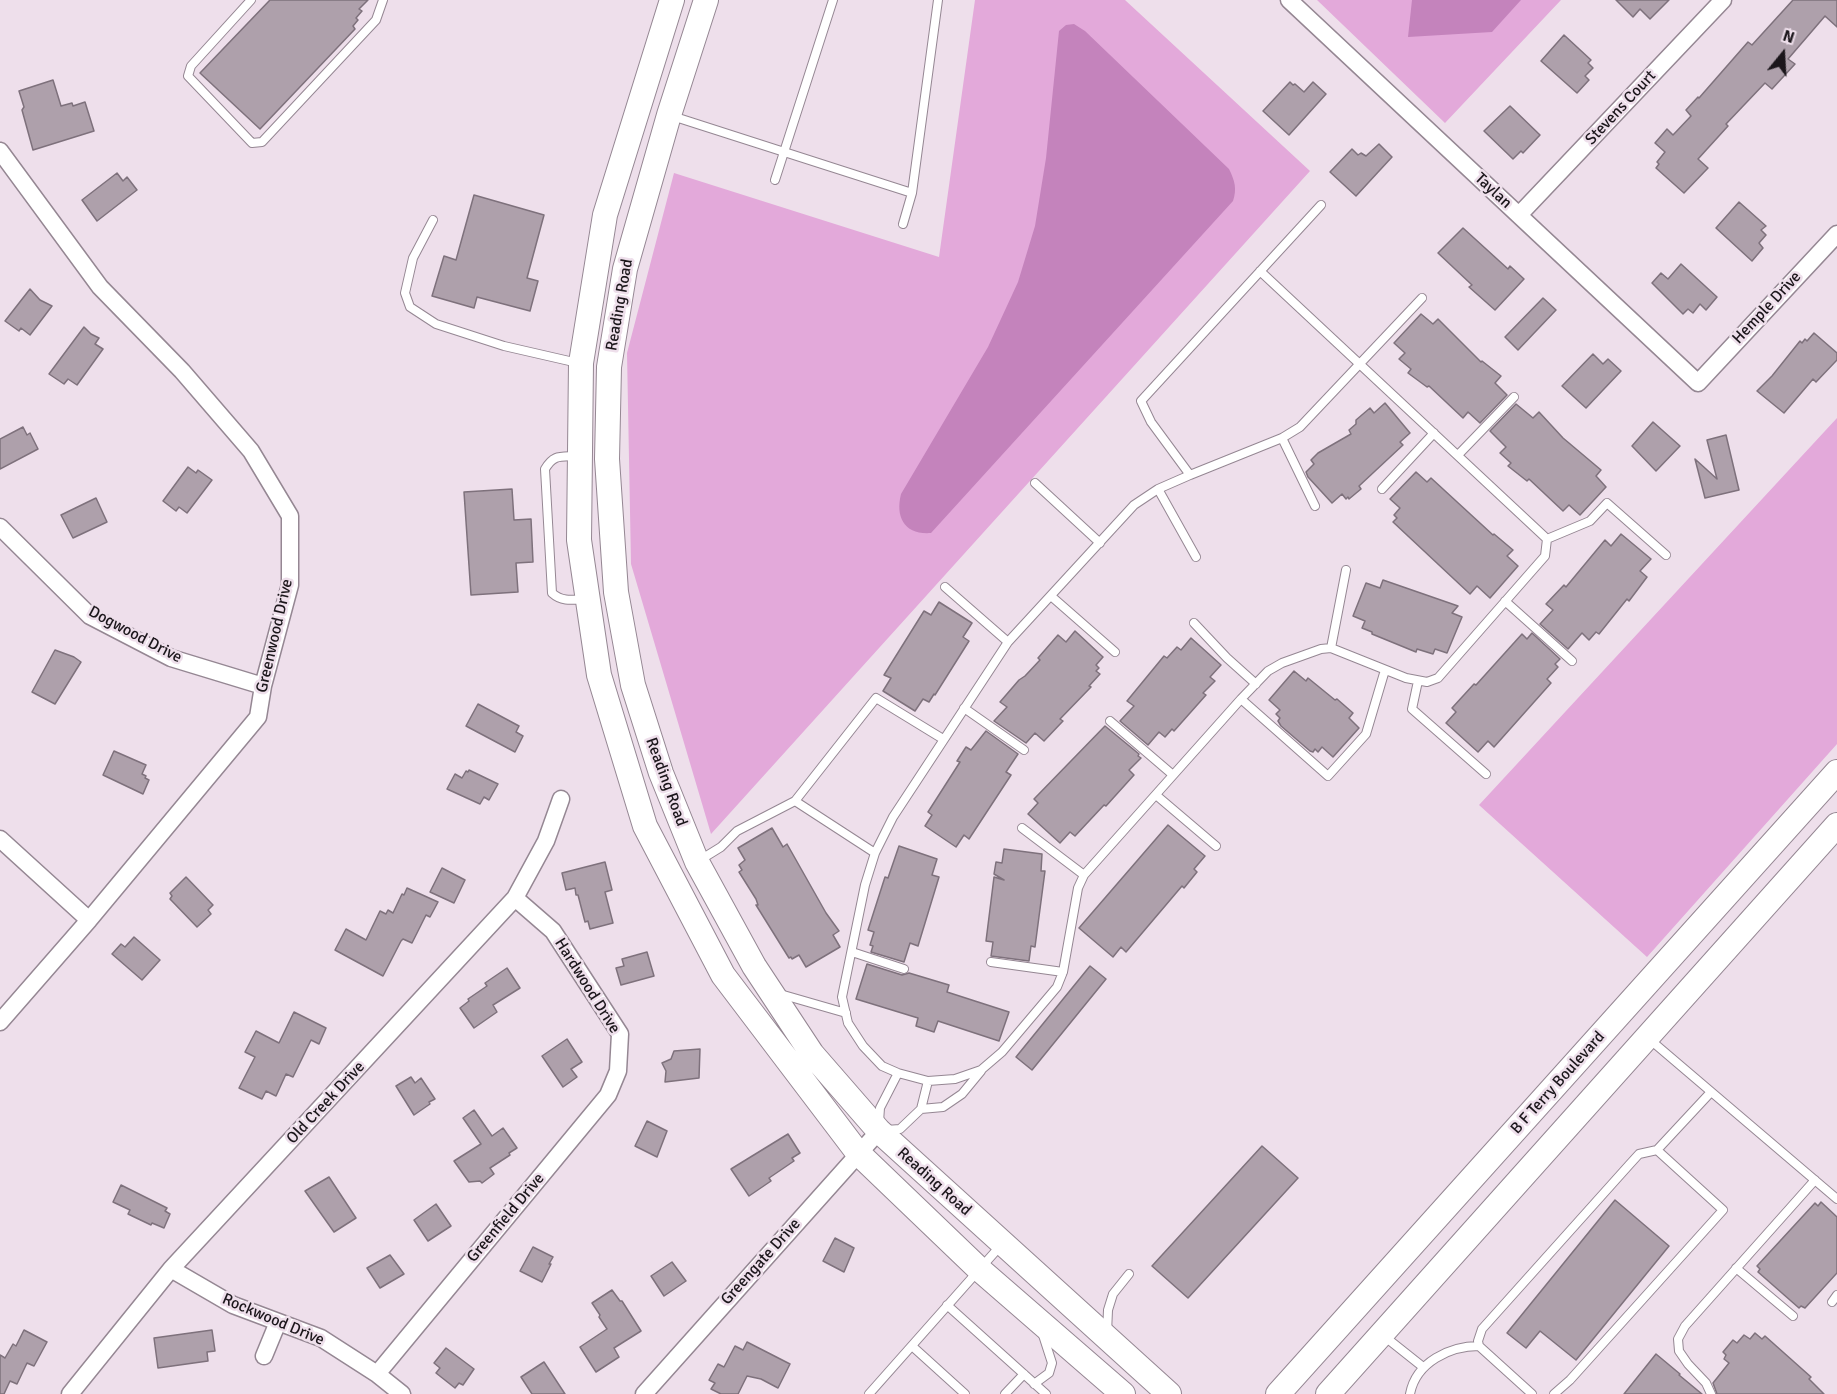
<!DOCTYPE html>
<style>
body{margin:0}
#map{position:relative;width:1837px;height:1394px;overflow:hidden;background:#eedfeb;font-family:Signika,sans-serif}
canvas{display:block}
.north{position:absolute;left:1753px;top:24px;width:60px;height:60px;-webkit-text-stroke:4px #eedfeb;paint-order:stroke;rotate:18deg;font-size:16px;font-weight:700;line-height:24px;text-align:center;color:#1b161b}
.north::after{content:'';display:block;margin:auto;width:21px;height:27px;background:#1b161b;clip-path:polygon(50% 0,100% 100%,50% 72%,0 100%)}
</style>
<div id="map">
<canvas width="1837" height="1394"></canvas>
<div class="north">N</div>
</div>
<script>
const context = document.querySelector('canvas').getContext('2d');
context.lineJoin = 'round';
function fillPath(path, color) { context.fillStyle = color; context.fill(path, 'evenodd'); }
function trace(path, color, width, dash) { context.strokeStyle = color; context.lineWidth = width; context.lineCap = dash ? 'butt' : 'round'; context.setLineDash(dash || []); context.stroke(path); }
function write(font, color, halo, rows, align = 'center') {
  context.font = font + ' Signika,sans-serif'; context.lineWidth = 5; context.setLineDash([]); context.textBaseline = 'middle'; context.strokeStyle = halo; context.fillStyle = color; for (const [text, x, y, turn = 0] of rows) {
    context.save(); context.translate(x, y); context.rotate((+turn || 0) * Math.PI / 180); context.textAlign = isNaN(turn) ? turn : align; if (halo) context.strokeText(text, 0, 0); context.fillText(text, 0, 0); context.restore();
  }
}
fillPath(new Path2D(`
 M975,0H1125L1310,171L711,834L631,564L627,353L674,173L939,257Z
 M1317,0H1561L1445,123Z
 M1837,418V744L1647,957L1479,805Z`), '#e3a9da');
fillPath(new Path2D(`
 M1412,0H1521L1492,32L1408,37Z
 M1074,24L1085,31L1229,169C1235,181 1237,189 1233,201L931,533C905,535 895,518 901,494L988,347L1018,282L1035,226L1046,158L1059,31L1066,25Z`), '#c483bc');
const building = new Path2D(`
 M270,0H368L359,9L362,11L356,18L358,20L353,26L355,29L260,129L200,73Z
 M1616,0H1669L1650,19L1640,9L1633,17Z
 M1793,0H1837V27L1825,16L1788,59L1795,64L1772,89L1765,83L1726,124L1728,126L1698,159L1708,168L1684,193L1656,168L1659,164L1657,162L1665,152L1655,143L1667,129L1673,135L1691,116L1686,110L1698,97L1699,98L1748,42L1752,45Z
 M1564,35L1591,60L1588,63L1593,68L1585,76L1589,80L1577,93L1541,61Z
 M53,80L61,106L72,103L73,106L85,102L94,131L33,150L22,110L24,107L19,91Z
 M1290,82L1293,85L1295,84L1304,92L1313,82L1326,94L1289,135L1263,111Z
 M1510,106L1540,135L1523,153L1521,151L1513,159L1484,131Z
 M1379,144L1392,157L1356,196L1330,172L1352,149L1358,155L1361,153L1366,156Z
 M117,173L123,181L127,177L137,190L97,221L82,200Z
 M474,195L544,215L527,278L538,281L530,311L477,297L474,308L432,296L444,256L456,260Z
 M1739,202L1766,226L1761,230L1766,235L1759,243L1763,248L1752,261L1716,228Z
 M1463,228L1508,269L1510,266L1524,279L1495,310L1469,287L1472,285L1438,253Z
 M1681,264L1717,297L1706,310L1700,304L1693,313L1688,309L1683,314L1652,283L1661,273L1668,279Z
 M30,289L40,300L52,306L30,335L21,328L19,331L5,321Z
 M1543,298L1556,310L1518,350L1505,337Z
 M1421,314L1433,324L1438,319L1481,362L1482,361L1501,376L1495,383L1507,395L1480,423L1468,412L1463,418L1429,386L1427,387L1408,373L1411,369L1399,359L1405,353L1394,343Z
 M84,327L91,334L99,338L95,344L103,349L77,385L68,379L64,384L49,374Z
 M1814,333L1837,353V360L1816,382L1813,379L1784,413L1757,391L1772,376L1800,341L1802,343L1805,339L1807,341Z
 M1593,354L1603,364L1608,359L1621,371L1586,408L1562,386Z
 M1385,403L1410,433L1400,442L1403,445L1359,486L1361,489L1349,499L1348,497L1346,499L1342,494L1332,503L1308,477L1306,472L1314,464L1311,460L1318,453L1351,434L1349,430L1356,424V420L1370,408L1374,413Z
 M1516,404L1533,418L1539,412L1563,438L1601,470L1596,476L1606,487L1580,515L1569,505L1563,511L1529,479L1527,481L1508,466L1511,463L1500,453L1506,447L1490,431Z
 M1653,422L1680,446L1656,471L1632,446Z
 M23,427L27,435L30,433L38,449L0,469V439Z
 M1726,435L1739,490L1705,498L1695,459L1717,479L1707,440Z
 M188,467L196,473L198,470L212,480L187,513L179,507L176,511L163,501Z
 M1416,472L1427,482L1431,478L1493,535L1494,534L1513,550L1507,556L1518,566L1490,598L1477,586L1470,594L1393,522L1397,518L1394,515L1400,508L1390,499Z
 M512,489L514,520L531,519L533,562L516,563L518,592L471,595L464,492Z
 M96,498L107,522L73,538L61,515Z
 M1621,534L1651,559L1640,571L1647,577L1629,601L1627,599L1599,634L1596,632L1589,640L1582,633L1568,649L1540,624L1553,610L1546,604L1564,585L1566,587L1605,540L1611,546Z
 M1383,580L1458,606L1452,613L1462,617L1447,653L1435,649L1433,654L1417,649L1416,652L1372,634V632L1362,628L1365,621L1353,616L1366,583L1380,588Z
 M939,602L972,623L963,637L969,641L935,695L934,694L929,702L923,699L915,711L883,691L891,678L884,675L924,611L931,615Z
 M1075,631L1103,657L1096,665L1099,668L1096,671L1100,674L1089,686L1091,687L1060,719L1063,721L1044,741L1035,733L1026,743L994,721L1007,707L1000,702L1019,680L1025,676L1040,660L1038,658L1058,635L1066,642Z
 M1532,633L1560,659L1555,664L1558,667L1547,679L1551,683L1494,747L1488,741L1478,752L1446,723L1456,712L1452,708L1474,684L1476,685L1522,634L1527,639Z
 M1191,638L1221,665L1210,677L1215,681L1203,693L1206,695L1174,731L1172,729L1165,737L1159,732L1148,745L1120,721L1134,706L1127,701L1164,656L1167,658L1177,647L1181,650Z
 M55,650L74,657L81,662L55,704L32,692Z
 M1294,671L1306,681L1308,678L1335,700L1337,699L1353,713L1349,718L1359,728L1333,757L1322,747L1318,752L1315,749L1313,752L1310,751L1281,726L1278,721L1280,718L1276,714L1280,710L1269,700Z
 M478,704L519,726L516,732L523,736L515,752L466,726Z
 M1105,726L1139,754L1138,756L1141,758L1129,770L1134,775L1106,806L1104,805L1075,836L1070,832L1060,843L1028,814L1038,803L1034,799Z
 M986,731L1018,754L1006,772L1011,775L969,839L964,835L956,847L925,826L932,815L928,812L960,762L957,761L966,747L971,750Z
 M114,751L146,765L142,774L146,776L145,778L149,780L143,794L103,775Z
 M469,770L498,784L489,800L484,797L480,804L447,789L455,774L462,778L466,771L468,772Z
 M1168,825L1205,856L1194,869L1197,872L1184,888L1182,886L1126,952L1121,947L1113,957L1079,928Z
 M772,828L783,847L787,844L826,913L839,931L833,935L840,947L806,967L799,955L792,959L791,957L789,958L756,905H758L756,899L739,872L742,870L739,865L745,860L738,848Z
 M899,846L937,859L932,875L939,877L918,946L910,943L904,962L871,952L873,946L870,945L874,932L868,930L885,877L888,878Z
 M1004,849L1042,854L1041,871H1045L1035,947L1031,946L1029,961L991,956L993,942L986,941L994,877L1004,880L994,874L996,862L1002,863Z
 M605,862L612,890L605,892L613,923L590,929L588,921L585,922L578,895H576L575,888L566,890L562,873Z
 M442,868L465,880L454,903L430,892Z
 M186,877L213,905L208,910L211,914L197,927L170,899L172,896L170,893Z
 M407,888L438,902L430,917L426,915L412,943L403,939L401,941L383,976L335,950L346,929L366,940L380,911L386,914L388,910L393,913L402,894L404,895Z
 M134,937L160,960L142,980L112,954L121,944L125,947Z
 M647,952L654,976L621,985L616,968L624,966L622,959Z
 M867,964L902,975L909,973L949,985L947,992L1009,1012L999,1041L938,1021L934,1032L916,1026L918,1018L856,999Z
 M1090,966L1106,979L1032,1070L1016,1057Z
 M507,968L520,988L493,1005L497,1012L474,1028L460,1008L469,1001L468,999L487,986L485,983Z
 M294,1012L326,1028L319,1044L311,1040L293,1077L286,1074L276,1096L266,1091L262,1099L239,1088L255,1057L245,1052L256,1031L279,1043Z
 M567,1039L582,1062L571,1069L577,1077L563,1087L542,1056Z
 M700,1049L699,1078L665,1082L666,1071L662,1063L671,1059L674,1051Z
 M411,1077L415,1083L421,1078L435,1099L429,1102L430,1104L414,1115L396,1086Z
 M474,1110L492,1136L503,1128L517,1148L509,1153L510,1155L490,1168L494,1174L482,1183L480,1181L469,1182L454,1161L481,1144L463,1118Z
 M647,1121L667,1131L657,1157L635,1146Z
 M788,1134L800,1153L792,1158L794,1161L769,1178L771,1181L749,1196L731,1169Z
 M1262,1146L1298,1178L1188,1298L1152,1266Z
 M329,1177L356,1218L334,1232L305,1191Z
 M121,1185L167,1208L165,1211L170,1214L164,1228L152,1223L151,1225L128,1214L130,1210L113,1202Z
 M1615,1200L1669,1246L1576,1360L1540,1331L1526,1348L1507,1333Z
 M1821,1202L1837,1217V1273L1805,1308L1801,1306L1799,1308L1758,1272L1760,1269L1757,1266L1815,1203L1818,1206Z
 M436,1204L451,1226L428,1241L414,1220Z
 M835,1238L854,1248L844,1272L823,1261Z
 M533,1247L553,1257L549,1264H551L542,1282L520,1271Z
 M390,1255L404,1274L380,1288L367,1268Z
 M672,1262L686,1281L664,1296L651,1276Z
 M612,1290L620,1301H622L641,1331L614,1348L619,1357L596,1372L580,1347L607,1329L599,1317L600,1315L592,1303Z
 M24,1330L47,1342L34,1366L27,1363L17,1384L10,1381L4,1394H0V1355L5,1358L13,1344L16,1346Z
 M212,1330L215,1351L207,1352L208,1361L158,1368L154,1338Z
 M1755,1333L1762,1339L1765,1336L1811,1377L1809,1379L1824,1394H1717L1713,1383L1729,1363L1724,1359L1726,1355L1723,1352L1733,1340L1737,1343L1744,1335L1750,1339Z
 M747,1342L790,1364L778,1388L761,1379L747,1376L738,1394H721L711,1389L715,1383L709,1380L718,1364L724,1367L735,1346L743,1350Z
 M446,1348L474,1369L463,1385L459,1383L455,1388L436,1373L440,1368L434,1363Z
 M1656,1354L1680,1374L1679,1375L1702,1394H1624Z
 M544,1362L565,1394H532L521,1377Z`);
fillPath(building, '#aea0ab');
trace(building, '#7e717c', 1.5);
const service = new Path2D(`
 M251,0L191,66L188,76L252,143L262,142L376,20L383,0
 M669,115L912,193
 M775,180L833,0
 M433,220L413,258L405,293L410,307L436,324L504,346L578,363
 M903,224L912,193L938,0
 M1260,271L1547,539L1545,556L1438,678L1427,682L1406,678L1331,648L1321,649L1282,663L1268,671L1241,699L1084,875L1078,888L1063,972L1057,987L1002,1052L981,1070L955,1079L928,1081L898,1073L882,1066L863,1046L848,1023L842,997L865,885L875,853L893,817L1008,642L1134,505L1158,489L1190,475L1282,438L1300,427L1422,298
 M1282,438L1315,506
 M1458,455L1514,397
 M577,456C560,457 554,454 545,469L552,593C562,602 572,600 585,599
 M1190,475L1151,422L1141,401L1321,205
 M1035,483L1100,543
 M1158,489L1196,557
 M1382,489L1434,433
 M1547,539L1590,521L1607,503L1666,555
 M945,587L1008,642
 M1051,596L1115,652
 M1505,601L1572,661
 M1194,623L1227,658L1256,684
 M1331,648L1346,570
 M1418,681L1412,709L1486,774
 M1241,699L1328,776L1366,734L1385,670
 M964,708L1024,750
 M1110,721L1173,775
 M1156,795L1216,846
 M795,801L876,698L943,739
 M1022,828L1084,875
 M700,860L721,847L737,831L795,801L875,853
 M852,952L904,969
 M991,962L1063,972
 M780,994L846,1013
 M1648,1038L1837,1199
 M921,1109L943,1107L962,1094L981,1071
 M879,1122L880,1108L898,1073
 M886,1130L900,1129L921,1109L928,1081
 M1736,1268L1793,1316
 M1832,1302L1837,1295
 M947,1305L1046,1394
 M1107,1333L1108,1310L1113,1294L1129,1274
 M1384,1336L1423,1367
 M912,1346L965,1394
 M1479,1346L1478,1341L1482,1329L1629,1165L1639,1154L1657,1150
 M1034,1384L1049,1373L1052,1363L1042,1332
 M869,1394L1002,1244
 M1005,1394L1024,1374
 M1410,1394C1416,1362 1450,1346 1479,1346L1532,1394
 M1554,1394L1570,1380L1723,1210L1657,1150L1711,1092
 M1711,1394L1706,1383L1688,1364L1679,1351L1678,1339L1685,1326L1815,1180`);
const minor = new Path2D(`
 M1289,0L1698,383L1837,234
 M0,151L100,287L182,371L251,451L290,516V585L263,686L258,717L89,920L0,1022
 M1519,215L1723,0
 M0,527L90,616L171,658L263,686
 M0,839L89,920
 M171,1269L233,1305L321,1338L377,1374L402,1394
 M264,1356L278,1322
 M377,1374L608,1095L618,1071L620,1034L553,931L515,898
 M70,1394L171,1269L515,898L546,841L561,799
 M644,1394L879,1131`);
const secondary = new Path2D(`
 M672,0L605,215L581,363L579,540L599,675L645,826L723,975L858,1153L979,1269L1123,1394
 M706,0L669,115L625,269L609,367L607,459L616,592L633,685L661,773L697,862L754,966L812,1054L879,1131L1169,1394
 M1278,1394L1837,772
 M1328,1394L1837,825`);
trace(service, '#958793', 10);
trace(minor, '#958793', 19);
trace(secondary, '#958793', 26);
trace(service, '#fff', 8);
trace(minor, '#fff', 16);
trace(secondary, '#fff', 24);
write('16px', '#1b161b', '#eedfeb', [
 ["Stevens Court",1621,108,-47],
 ["Taylan",1493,191,43],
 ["Reading Road",620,305,-80],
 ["Hemple Drive",1767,308,-47],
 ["Dogwood Drive",135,635,28],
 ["Greenwood Drive",275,636,-77],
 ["Reading Road",666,782,70],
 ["Hardwood Drive",587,986,58],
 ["B F Terry Boulevard",1558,1083,-48],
 ["Old Creek Drive",326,1103,-47],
 ["Reading Road",934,1182,42],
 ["Greenfield Drive",506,1218,-50],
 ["Greengate Drive",761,1262,-48],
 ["Rockwood Drive",273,1320,23]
]);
</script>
